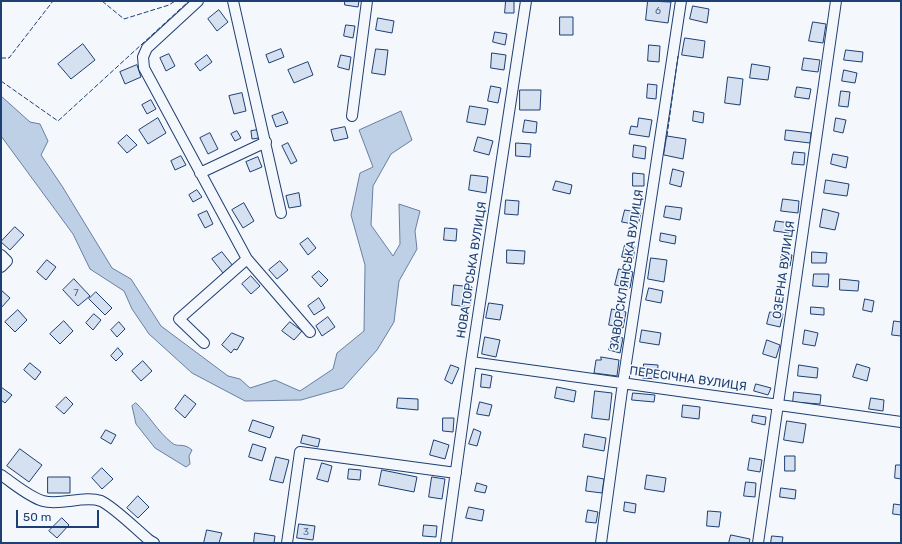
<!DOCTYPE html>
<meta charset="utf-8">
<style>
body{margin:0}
#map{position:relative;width:902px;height:544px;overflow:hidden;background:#f4f7fb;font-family:Rubik,sans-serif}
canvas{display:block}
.frame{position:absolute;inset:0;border:2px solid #1d3f73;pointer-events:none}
.scale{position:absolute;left:16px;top:510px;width:83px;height:18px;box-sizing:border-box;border:2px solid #1d3f73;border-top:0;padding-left:5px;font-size:12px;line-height:14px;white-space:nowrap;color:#1d3f73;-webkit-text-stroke:3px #f4f7fb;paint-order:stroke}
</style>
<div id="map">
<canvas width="902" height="544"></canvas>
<div class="frame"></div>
<div class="scale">50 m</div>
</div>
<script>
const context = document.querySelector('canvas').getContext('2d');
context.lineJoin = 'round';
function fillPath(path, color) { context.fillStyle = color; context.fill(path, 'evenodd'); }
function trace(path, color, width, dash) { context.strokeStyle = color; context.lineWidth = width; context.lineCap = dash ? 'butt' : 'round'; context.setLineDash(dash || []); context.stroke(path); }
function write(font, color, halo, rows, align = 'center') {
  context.font = font + ' Rubik,sans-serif'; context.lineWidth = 3; context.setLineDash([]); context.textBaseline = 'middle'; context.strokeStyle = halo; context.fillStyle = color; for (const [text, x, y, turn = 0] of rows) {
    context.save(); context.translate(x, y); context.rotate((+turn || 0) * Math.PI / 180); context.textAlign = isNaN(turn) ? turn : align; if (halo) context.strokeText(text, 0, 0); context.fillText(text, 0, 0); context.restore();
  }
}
const water = new Path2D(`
 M1,96L30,122L40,124L48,141L41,155L62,186L112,268L131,279L161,326L228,376L240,379L250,388L275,380L300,391L333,369L337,353L364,331L365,265L351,215L360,173L373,167L359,130L401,111L412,140L391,154L373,186L371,225L393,256L400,244L399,204L420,211L415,231L417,249L399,281L394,322L377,350L343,388L301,400L245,401L192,373L149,334L132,309L124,291L90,269L73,234L1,136Z
 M136,403C149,415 157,431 172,443C178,448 183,442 192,450L189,456L190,464L186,467L155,448L136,424L132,406Z`);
fillPath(water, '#bed0e5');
trace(water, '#687fa3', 1);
const building = new Path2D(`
 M345,1H359L358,7L345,5Z
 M506,1H514V13H505Z
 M648,1L671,2L668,23L646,20Z
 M693,6L709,9L707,23L690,19Z
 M219,10L228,22L217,31L208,19Z
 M560,17H573V35H560Z
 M378,18L394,21L392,33L376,30Z
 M813,22L826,24L823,43L809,41Z
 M346,25L355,26L353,38L344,36Z
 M495,32L507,34L505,45L493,42Z
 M685,38L705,41L703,58L682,55Z
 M83,44L95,60L71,79L58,64Z
 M649,45L660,46L659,62L648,61Z
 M281,49L284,57L269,63L266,55Z
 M376,49L388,50L385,75L372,73Z
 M846,50L863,52L862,62L844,60Z
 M492,53L506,55L504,70L491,68Z
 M169,54L175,66L166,71L160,58Z
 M207,55L212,62L200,71L195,64Z
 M341,55L351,57L349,70L338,67Z
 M804,58L820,60L818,72L802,70Z
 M308,62L313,75L294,83L288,70Z
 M752,64L770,67L768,80L750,78Z
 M137,65L141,77L125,84L120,72Z
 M844,70L857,73L855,83L842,81Z
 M728,77L743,79L740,105L725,103Z
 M648,84L657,85L656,99L647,98Z
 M491,86L501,88L498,103L488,101Z
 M797,87L811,89L809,99L795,97Z
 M520,90H541L540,110H520Z
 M841,91L850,92L848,107L839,106Z
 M242,93L246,111L234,114L229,96Z
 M151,100L156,109L147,114L142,105Z
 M470,106L488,109L485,125L467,122Z
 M694,111L704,113L703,123L693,121Z
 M283,112L288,123L276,127L272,116Z
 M158,118L166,133L148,144L139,130Z
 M639,118L652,120L649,137L629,134L631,126L637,127Z
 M836,118L846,120L843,133L834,131Z
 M525,120L537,122L536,133L523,132Z
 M345,127L348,138L334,141L331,130Z
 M258,130L259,138L252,139L251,131Z
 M786,130L811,133L810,143L785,140Z
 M237,131L241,138L235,141L231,134Z
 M210,133L218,149L208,154L200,138Z
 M127,135L137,145L127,153L118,143Z
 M667,136L686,139L683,159L664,155Z
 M478,137L493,141L489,155L474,151Z
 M288,143L297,161L291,164L282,146Z
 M516,143L531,144L530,157L516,156Z
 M634,145L646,147L645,159L633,157Z
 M794,152L805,153L804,165L792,164Z
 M833,154L848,157L846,168L831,164Z
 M181,156L186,165L175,170L171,161Z
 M258,157L262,167L250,172L246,162Z
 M673,169L684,172L681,187L670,184Z
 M633,173L644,174V186H633Z
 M471,175L488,177L486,193L469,190Z
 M826,180L849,184L847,196L824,193Z
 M556,181L572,185L570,194L553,190Z
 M197,190L202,197L193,202L189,195Z
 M299,193L301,206L289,208L286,196Z
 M783,199L799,201L798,213L781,211Z
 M506,200L519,201L518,215L505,214Z
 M244,203L254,221L243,228L232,210Z
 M666,206L682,208L680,220L664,217Z
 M823,209L839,213L835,230L820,227Z
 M625,210L641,213L638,225L622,222Z
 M207,211L213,224L205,228L198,215Z
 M776,221L790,223L789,233L774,231Z
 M15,227L24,235L10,250L1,242Z
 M445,228L457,229L456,241L444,240Z
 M661,233L676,236L675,244L660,241Z
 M308,238L316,248L308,255L300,244Z
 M625,245L635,247L633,259L622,257Z
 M507,250L525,251L524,264L507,263Z
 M222,252L233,266L223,273L212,259Z
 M812,252L827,253L826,263H812Z
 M782,254L792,255L790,266L780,264Z
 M651,258L667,260L664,282L648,279Z
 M47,260L56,267L46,280L37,272Z
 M280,261L288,270L277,279L269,270Z
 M619,269L633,272L630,288L615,285Z
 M319,271L328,280L321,287L312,277Z
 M814,274H829L828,287L813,286Z
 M251,276L260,286L251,294L242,284Z
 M74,279L90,296L78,306L63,290Z
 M840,279L859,281L858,291L840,290Z
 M454,285L472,287L470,307L452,305Z
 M649,288L663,291L661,303L646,300Z
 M1,290L10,298L1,308Z
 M96,292L112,308L105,315L89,299Z
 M319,298L325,308L314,315L308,306Z
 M865,299L874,301L872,312L863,310Z
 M489,303L503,305L500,320L486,318Z
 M811,307L824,308V315L811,314Z
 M612,309L626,312L623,328L609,325Z
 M18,310L27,320L15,332L5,322Z
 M770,312L783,314L780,327L767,324Z
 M94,314L101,320L93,330L86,323Z
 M328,317L335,327L322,336L316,326Z
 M64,321L73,331L60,344L50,334Z
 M894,321L901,322V336L892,335Z
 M119,322L125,329L117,337L111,330Z
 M290,322L302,331L294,340L282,331Z
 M642,330L661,333L659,345L640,342Z
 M805,330L818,333L815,346L803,344Z
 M232,333L244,338L237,350L234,349L231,353L222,345Z
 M613,336L623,338L620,353L609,350Z
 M485,337L500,340L496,357L482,354Z
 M767,340L780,345L776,358L763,354Z
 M118,348L123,354L116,361L111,356Z
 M601,357L619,360L617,376L594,373L596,360H601Z
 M143,361L152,371L141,381L132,371Z
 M30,363L41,372L35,380L24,370Z
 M644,364L658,365L657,379L643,378Z
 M857,364L870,368L867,381L853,377Z
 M451,365L459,368L452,384L445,380Z
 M799,365L818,368L817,378L798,376Z
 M482,374L492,376L490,388L481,387Z
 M756,384L771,388L768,395L754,391Z
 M1,387L12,395L5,403L1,400Z
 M557,387L576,391L574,402L555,398Z
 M595,391L612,393L609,420L592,418Z
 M794,392L821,395L820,404L793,402Z
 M633,393L655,395L654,402L632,400Z
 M185,395L196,404L185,418L175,409Z
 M66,397L73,404L64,414L56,407Z
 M398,398L418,399V410L397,408Z
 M871,398L884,400L883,411L869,409Z
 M480,402L492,405L489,416L477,414Z
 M683,405L700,407L699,419L682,417Z
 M753,415L766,417L765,425L752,422Z
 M443,418H454L453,432L443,431Z
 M253,420L274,427L270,438L249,431Z
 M787,421L806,424L803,443L784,440Z
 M474,429L481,432L477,446L469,444Z
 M106,430L116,435L111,444L101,438Z
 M585,434L606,438L604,451L583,447Z
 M303,435L320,439L318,447L301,443Z
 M434,440L449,445L445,459L430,455Z
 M253,444L266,448L262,461L249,457Z
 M20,449L42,465L29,482L7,466Z
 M785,456H795V471H785Z
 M276,457L289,460L283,483L270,480Z
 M750,458L762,460L760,472L748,470Z
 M322,463L332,466L328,482L317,479Z
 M896,465H901V479L895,478Z
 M102,468L113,479L102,489L92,478Z
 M349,469L361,470L360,480L348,479Z
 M382,470L417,477L414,492L379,485Z
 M647,475L666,478L664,492L645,489Z
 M588,476L604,479L602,493L586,491Z
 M48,477H70V493H48Z
 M432,477L445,479L442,499L429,497Z
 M746,482L756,483L755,497L744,496Z
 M477,483L487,486L485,493L475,491Z
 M781,488L796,490L795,499L780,497Z
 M138,496L149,507L138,518L127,508Z
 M625,502L636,504L635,513L624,511Z
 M894,504L901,505V515L893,514Z
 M469,507L484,510L482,521L466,518Z
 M588,510L598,512L596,523L586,522Z
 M708,511L721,512L719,527L707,526Z
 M62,518L69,525L57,538L49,531Z
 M299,524L315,526L313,540L297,538Z
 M424,525L437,526L436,537L423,536Z
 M207,530L222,533L219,543H204Z
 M255,533L275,536L274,543H254Z
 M731,535L750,539L749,543H729Z
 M772,536L783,537L782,543H771Z`);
fillPath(building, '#d5e0f0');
trace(building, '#1d3f73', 1);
const street = new Path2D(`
 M198,1L147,48L143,57L144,68L247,259L310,332
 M233,1L281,213
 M352,116L367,1
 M200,173L266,142
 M1,255L7,261L1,267
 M204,343L179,319L247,259
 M471,362L901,422
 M1,475C13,483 29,497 43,501C61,506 84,495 101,501C114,507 137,530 149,540L154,543
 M287,543L300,452L456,473
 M446,543L471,362L526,1
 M601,543L623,383L681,1
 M758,543L836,1`);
trace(street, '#1d3f73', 12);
trace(street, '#f4f7fb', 10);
trace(new Path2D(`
 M102,1L124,19L169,5L175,1
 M1,58H9L53,1
 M1,81L58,121L189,1
 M667,136L678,56`), '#1d3f73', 1, [5, 2]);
write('10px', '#4b6792', null, [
 ["6",658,11],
 ["7",76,293],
 ["3",306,532]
]);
write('12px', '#1d3f73', '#f4f7fb', [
 ["НОВАТОРСЬКА ВУЛИЦЯ",472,270,-81],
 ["ЗАВОРСКЛЯНСЬКА ВУЛИЦЯ",627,270,-81],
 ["ОЗЕРНА ВУЛИЦЯ",784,270,-82],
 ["ПЕРЕСІЧНА ВУЛИЦЯ",688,379,8]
]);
</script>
